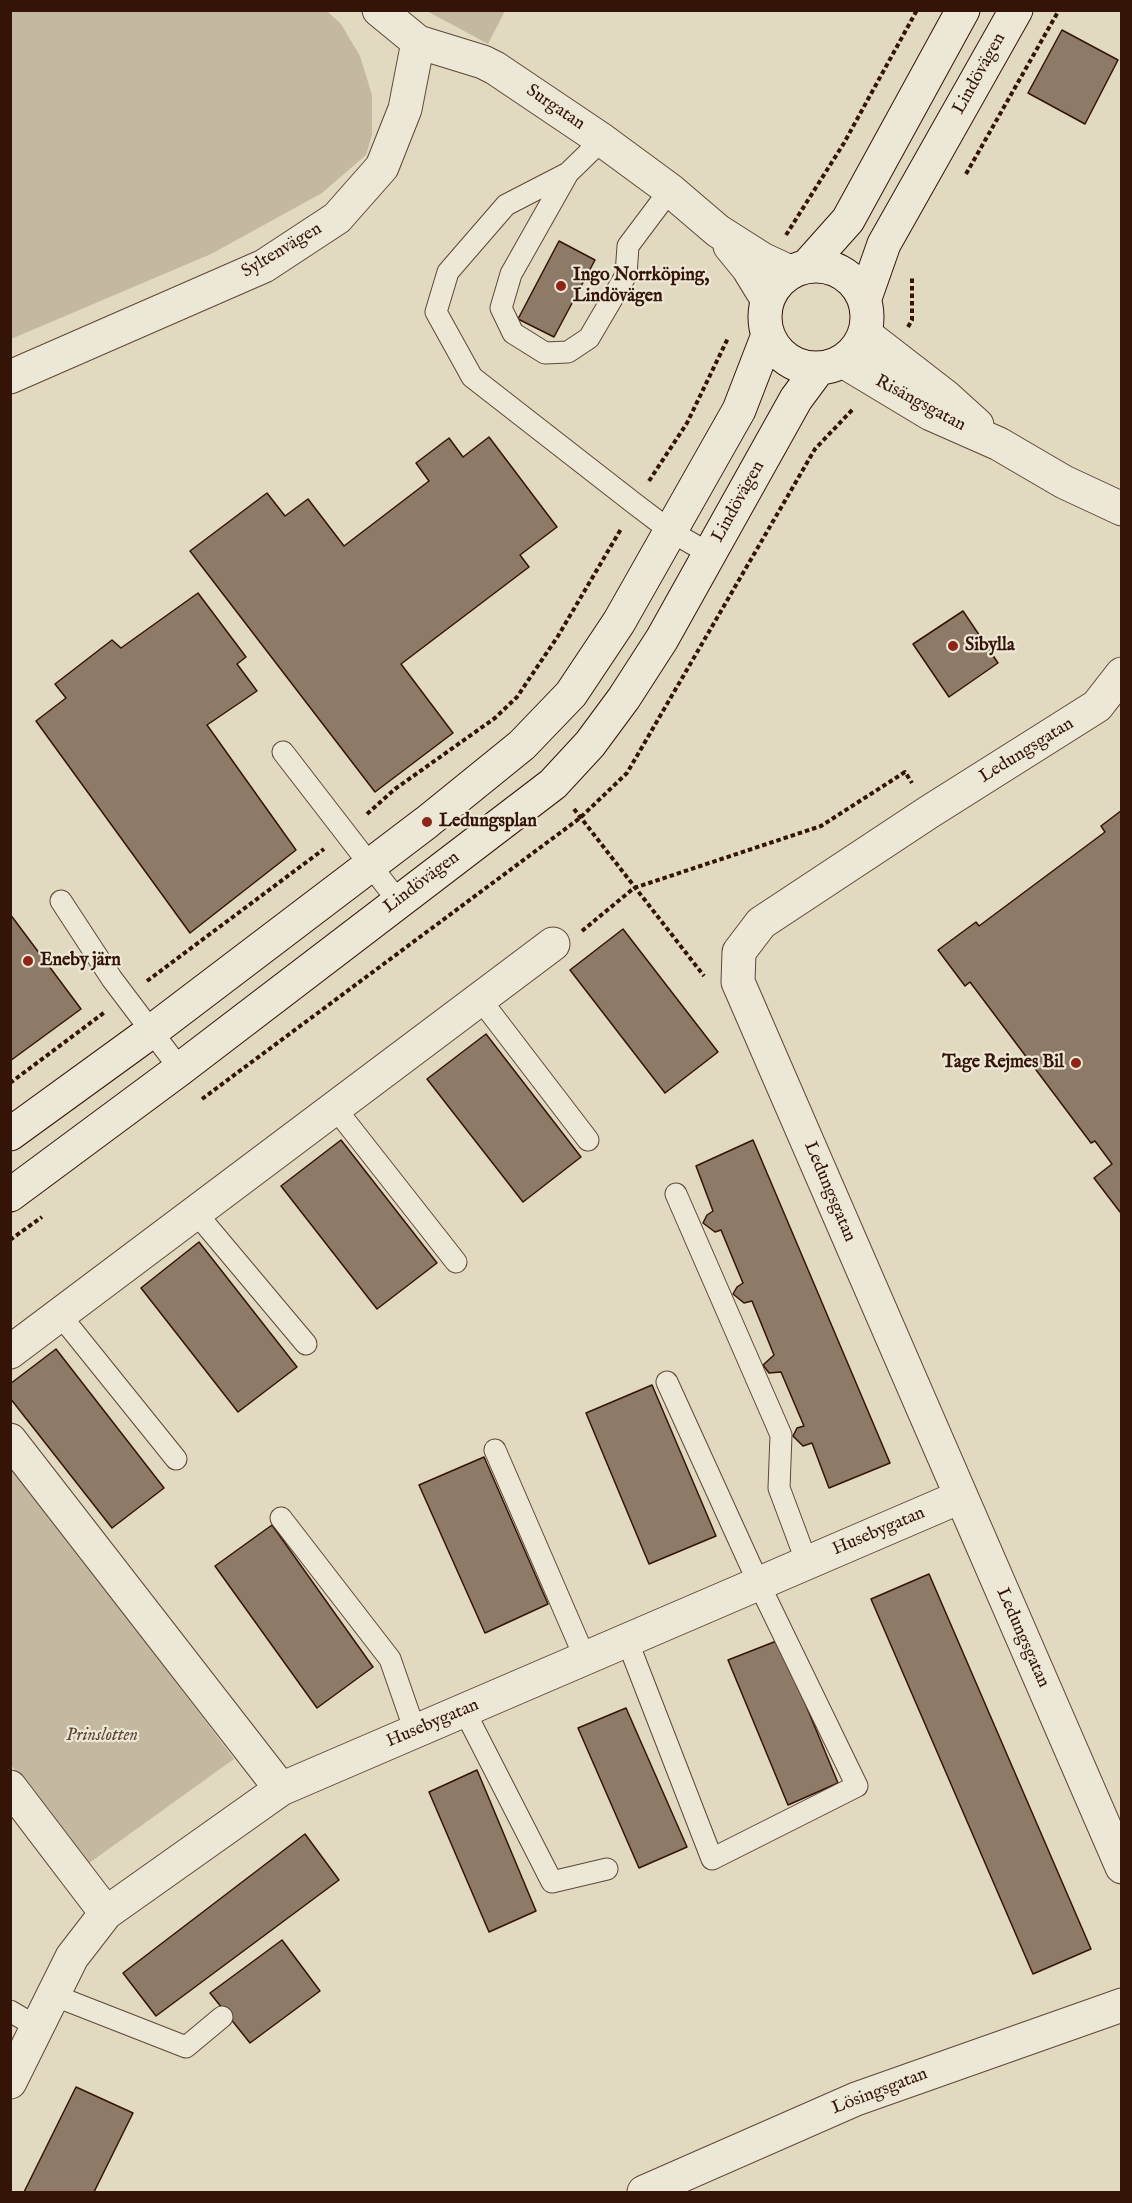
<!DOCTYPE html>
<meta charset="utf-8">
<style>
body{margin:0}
#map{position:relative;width:1132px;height:2203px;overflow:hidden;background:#e1dac0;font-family:"IM FELL English",serif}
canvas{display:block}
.frame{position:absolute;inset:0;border:12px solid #341407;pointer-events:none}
</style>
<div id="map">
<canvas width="1132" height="2203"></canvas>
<div class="frame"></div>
</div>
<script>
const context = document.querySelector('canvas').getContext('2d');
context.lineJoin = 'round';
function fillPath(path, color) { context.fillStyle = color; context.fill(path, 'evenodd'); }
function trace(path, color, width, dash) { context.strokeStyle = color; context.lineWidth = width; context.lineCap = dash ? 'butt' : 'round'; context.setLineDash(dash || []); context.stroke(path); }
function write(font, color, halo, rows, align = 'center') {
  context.font = font + ' "IM FELL English",serif'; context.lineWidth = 4.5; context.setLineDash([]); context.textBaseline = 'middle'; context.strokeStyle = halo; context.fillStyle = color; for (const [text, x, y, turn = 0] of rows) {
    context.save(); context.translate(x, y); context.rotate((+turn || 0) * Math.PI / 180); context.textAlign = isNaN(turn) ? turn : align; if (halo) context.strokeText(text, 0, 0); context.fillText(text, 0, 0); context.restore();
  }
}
fillPath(new Path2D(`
 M327,11L341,24L360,56L372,95V135L366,155L322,193L211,254L11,339V11Z
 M427,11H505L488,44Z
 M10,1462L234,1759L85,1866L11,1765Z`), '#c4b8a1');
const building = new Path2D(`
 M1062,30L1118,60L1085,124L1028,93Z
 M559,241L595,260L554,337L518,319Z
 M489,437L557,527L520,555L529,567L401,664L453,733L375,792L190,551L267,493L285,516L308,499L344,546L429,481L416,463L449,438L463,457Z
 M198,593L246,657L237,664L257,691L207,725L296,850L190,933L36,721L66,698L55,684L112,640L121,648Z
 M963,611L998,663L949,697L913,644Z
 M1122,810V1211L1120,1212L1094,1178L1112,1164L1095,1141L1091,1143L970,982L965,986L938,950L976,922L979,926L1105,832L1101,826Z
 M10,914L81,1009L10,1061Z
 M623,929L718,1052L665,1093L570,970Z
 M486,1034L581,1157L523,1202L427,1079Z
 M341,1140L437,1263L377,1309L281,1186Z
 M753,1140L890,1463L829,1488L812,1443L803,1446L793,1436L797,1428L804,1426L781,1372L769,1373L763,1365L774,1355L752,1301L744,1303L733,1294L737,1287L743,1283L721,1230L715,1232L703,1223L707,1215L713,1211L696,1166Z
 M199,1242L297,1367L238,1412L141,1288Z
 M56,1349L164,1488L112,1528L10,1398V1384Z
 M652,1385L716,1536L649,1564L586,1413Z
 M484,1457L548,1604L485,1633L419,1485Z
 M272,1525L373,1667L317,1708L215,1566Z
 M929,1574L1091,1949L1033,1974L871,1599Z
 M779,1640L838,1783L788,1805L728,1660Z
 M626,1708L687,1847L639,1868L578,1728Z
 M477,1770L536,1911L489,1932L429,1792Z
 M305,1834L339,1880L156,2016L123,1973Z
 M282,1940L320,1991L250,2043L210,1993Z
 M76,2087L133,2113L94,2192H24Z`);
fillPath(building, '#8e7b67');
trace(building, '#341407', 1.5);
const service = new Path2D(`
 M602,140L568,173L511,274L501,308L513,333L545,353L568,352L589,338L626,275L628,246L670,190
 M568,173L506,205L448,272L436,312L472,377L635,504L672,532L710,554
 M283,752L398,901
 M61,901L112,979L180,1069
 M480,999L588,1140
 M335,1108L456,1262
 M676,1194L781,1435L779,1488L807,1563
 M196,1213L306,1344
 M60,1315L176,1459
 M495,1450L585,1658
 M281,1518L390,1659L415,1731
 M627,1640L712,1859L857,1786L759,1584L667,1382
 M464,1710L552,1882L607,1869
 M53,1995L186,2047L222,2017
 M10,2011L37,2027`);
const minor = new Path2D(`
 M379,10L418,42L483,62L495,68L602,140L670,190L718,231L762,259L790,272
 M730,246L748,268L767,299
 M865,334L945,396L977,425
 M843,361L931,414L999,444L1064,482L1122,509
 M10,377L264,266L337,218L382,167L405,109L418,42
 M1122,674L1097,706L929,812L761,923L739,952L738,982L1122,1867
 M10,1352L553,944
 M10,1440L281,1789
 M10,1787L106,1913
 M10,2082L72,1957L106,1913L281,1789L960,1497
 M644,2192L856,2099L1122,2005`);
const secondary = new Path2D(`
 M765 317a51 51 0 1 1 102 0a51 51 0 1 1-102 0Z
 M807,266L848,220L963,10
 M865,298L884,244L1016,10
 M10,1134L152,1031L427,822L522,745L571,694L619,622L739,410L768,335
 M10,1195L180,1069L553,784L590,744L624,698L662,639L796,399L819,368`);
trace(service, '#5f4635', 23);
trace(minor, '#5f4635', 35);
trace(secondary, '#341407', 35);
trace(new Path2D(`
 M966,174L1059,10
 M786,235L844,143L917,10
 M908,327L912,320V276
 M649,481L687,423L728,338
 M574,809L704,976
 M367,814L395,789L495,718L517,697L558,636L621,529
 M582,931L634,888L821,826L905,772L912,783
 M147,981L324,849
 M10,1083L105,1012
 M202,1099L580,818L627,773L815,449L854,408
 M10,1240L42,1217`), '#341407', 4, [4.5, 3]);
trace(service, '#ece7d6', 21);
trace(minor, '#ece7d6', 33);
trace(secondary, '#ece7d6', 33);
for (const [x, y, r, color] of [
 [561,286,6,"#8f2418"],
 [953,646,6,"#8f2418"],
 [427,822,6,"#8f2418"],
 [28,961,6,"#8f2418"],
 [1076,1063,6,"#8f2418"]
]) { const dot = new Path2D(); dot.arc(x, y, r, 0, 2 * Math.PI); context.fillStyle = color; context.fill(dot); trace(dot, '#ece7d6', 2); }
write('18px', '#341407', '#ece7d6', [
 ["Lindövägen",980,74,-61],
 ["Surgatan",555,108,34],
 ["Syltenvägen",282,251,-31],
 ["Risängsgatan",920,404,28],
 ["Lindövägen",739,502,-61],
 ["Ledungsgatan",1027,751,-32],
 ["Lindövägen",422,883,-37],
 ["Ledungsgatan",829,1192,67],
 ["Husebygatan",879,1532,-23],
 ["Ledungsgatan",1022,1638,66],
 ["Husebygatan",433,1724,-23],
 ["Lösingsgatan",880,2092,-21]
]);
write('bold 18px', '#341407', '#ece7d6', [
 ["Ingo Norrköping,",573,276],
 ["Lindövägen",573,297],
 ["Sibylla",965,646],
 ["Ledungsplan",439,822],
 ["Eneby järn",40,961],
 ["Tage Rejmes Bil",1064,1063,"right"]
], 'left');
write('italic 18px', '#5f4535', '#ece7d6', [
 ["Prinslotten",102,1736]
]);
</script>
